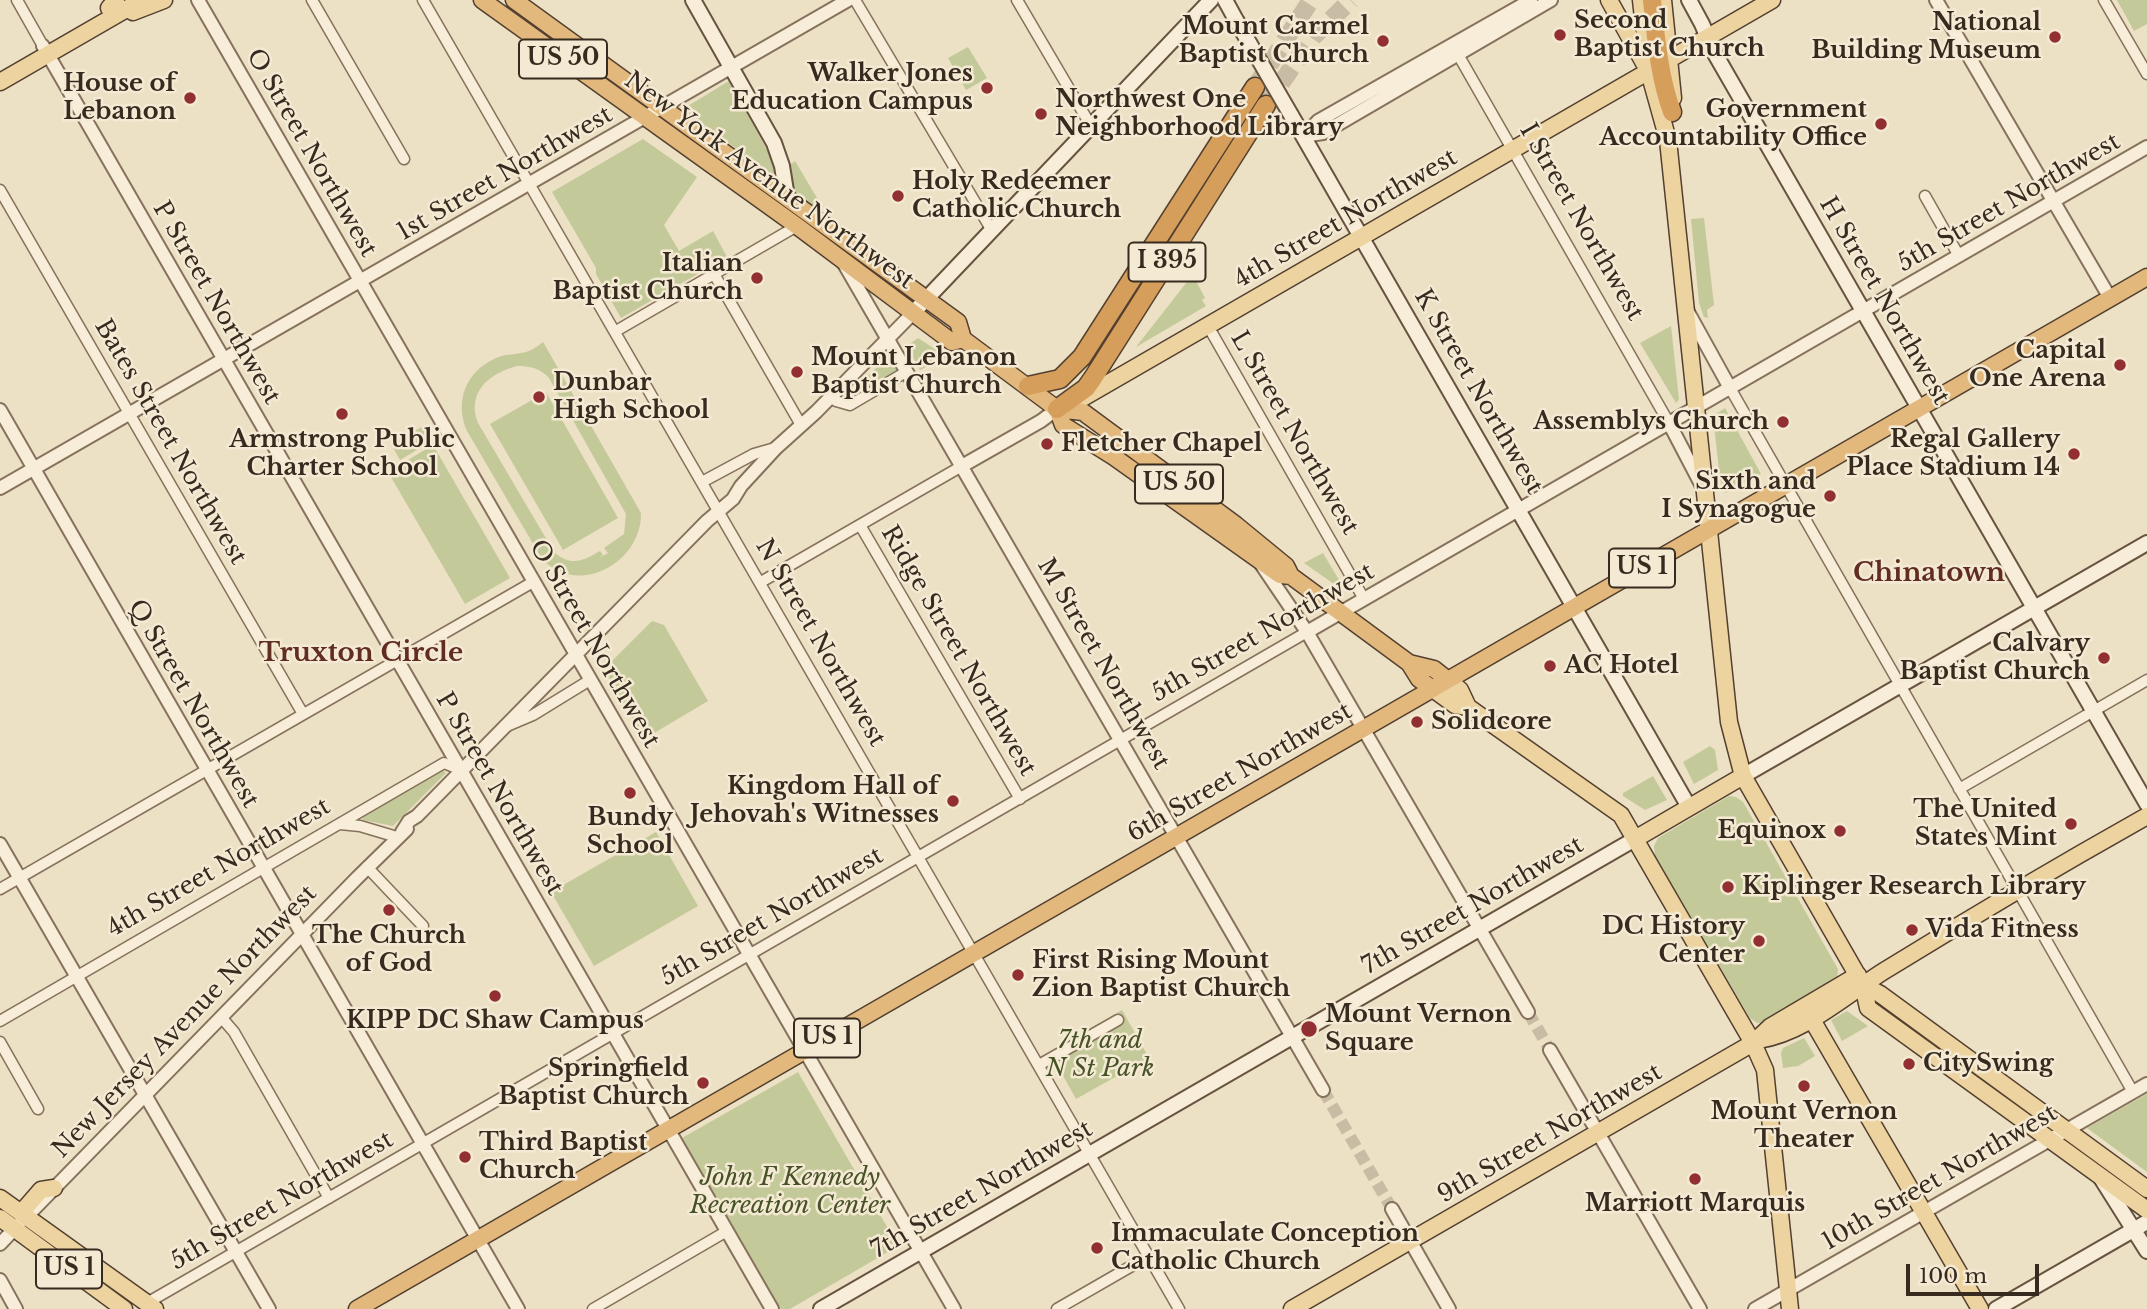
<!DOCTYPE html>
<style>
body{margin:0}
#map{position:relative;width:2147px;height:1309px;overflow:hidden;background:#ece0c5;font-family:"Libre Baskerville",serif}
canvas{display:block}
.scale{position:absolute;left:1906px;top:1264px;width:133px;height:32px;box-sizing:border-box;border:4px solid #372a1f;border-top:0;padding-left:9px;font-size:21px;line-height:24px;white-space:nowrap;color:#372a1f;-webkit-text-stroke:5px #f4ead4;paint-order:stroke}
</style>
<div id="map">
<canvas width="2147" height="1309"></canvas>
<div class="scale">100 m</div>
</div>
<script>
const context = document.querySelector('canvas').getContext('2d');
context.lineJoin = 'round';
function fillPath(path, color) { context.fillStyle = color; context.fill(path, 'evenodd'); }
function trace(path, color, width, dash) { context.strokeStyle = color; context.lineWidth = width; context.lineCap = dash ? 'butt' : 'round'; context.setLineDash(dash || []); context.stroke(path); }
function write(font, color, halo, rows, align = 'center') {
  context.font = font + ' "Libre Baskerville",serif'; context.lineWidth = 5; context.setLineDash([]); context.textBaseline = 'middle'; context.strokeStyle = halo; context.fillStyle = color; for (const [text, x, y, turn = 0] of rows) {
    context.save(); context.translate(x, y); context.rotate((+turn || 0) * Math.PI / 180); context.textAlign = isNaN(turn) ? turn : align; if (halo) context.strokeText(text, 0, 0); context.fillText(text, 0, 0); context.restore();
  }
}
fillPath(new Path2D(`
 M2117,0H2147V24L2134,31Z
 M968,47L987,78L966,90L948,58Z
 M729,81L773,161L776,178L683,109Z
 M643,139L697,177L664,225L679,251L713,231L727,257L621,318L596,274V268L552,192Z
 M795,161L820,203L814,206L792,191L791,164Z
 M1704,218L1714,305L1707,310L1708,318L1704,317L1699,303L1691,219Z
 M1190,278L1196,281L1205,298L1202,300L1206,306L1136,347Z
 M1671,326L1679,399L1676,403L1640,343Z
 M918,338L946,356V357L920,370L907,346Z
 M543,342L641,513C642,562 579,598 542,559L467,431C454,401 466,371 496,358C507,353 519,355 529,351C534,349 539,345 543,342ZM517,366C530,366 540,368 549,378L626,514L624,534L604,548L608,553L599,558L603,555L600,551C583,561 571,567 554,552L478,423C466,392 490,373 517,366Z
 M887,357L894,361L899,371L848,402L845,399Z
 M546,392L618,518L563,550L490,424Z
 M1725,408L1761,474L1725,493L1720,479L1713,416Z
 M422,427L430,442L400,460L391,444Z
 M433,445L510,578L465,604L388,472Z
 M1323,553L1342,585L1341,589L1304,563Z
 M652,621L664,625L708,701L644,739L607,674L609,664Z
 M1710,746L1715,750L1718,770L1694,784L1683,762Z
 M443,770L446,773L393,826L363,820L362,817Z
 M1653,776L1667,800L1645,810L1623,796V793Z
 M1729,796L1736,797L1743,802L1838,969L1837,980L1771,1022L1757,1023L1750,1018L1655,856L1654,846L1658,838Z
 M656,832L698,906L594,966L551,892Z
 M1122,1010L1149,1058L1076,1099L1050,1052Z
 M1847,1011L1868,1026L1842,1041L1831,1020Z
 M1804,1038L1815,1056L1798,1066L1783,1068L1781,1053L1783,1048Z
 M798,1072L898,1246L790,1309H781L682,1138Z
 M2147,1094V1172L2087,1128Z`), '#c4c999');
trace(new Path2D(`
 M1528,1012L1550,1050
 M1323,1090L1392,1209`), '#c8bca4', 12, [12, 6]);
trace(new Path2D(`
 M1255,87L1311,0
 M1266,105L1313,37L1351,0`), '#c8bca4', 18, [18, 9]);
const minor = new Path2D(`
 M17,0L43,46
 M312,0L404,159
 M423,0L1179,1309
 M855,0L991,229
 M1017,0L1091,126
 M2104,0L2147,74
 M1456,51L1669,423
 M0,190L303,714
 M1925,196L1959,256
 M714,274L801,425
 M1208,326L1364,599
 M616,331L797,226
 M1730,388L2133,1092
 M836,401L850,405L906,372
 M702,482L754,454L775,448
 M860,525L1020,799
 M761,582L962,466
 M507,726L533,715L590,680
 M1959,789L2147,680
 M340,824L360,826L397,837
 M367,867L423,926
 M0,889L533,582
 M221,1017L234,1032L329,1198
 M0,1021L444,763L461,770
 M0,1042L38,1109
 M1039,1065L1118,1020
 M147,1303L1307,632
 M593,1309L727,1231
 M1057,1309L1149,1256`);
const tertiary = new Path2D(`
 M198,0L954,1309
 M1936,0L2110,298
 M43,46L772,1309
 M1303,136L1323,133L1551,0
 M1304,136L1318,121L1531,0
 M843,262L1323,1090
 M1688,312L1730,388
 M0,410L518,1309
 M1669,423L1703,488
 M962,466L1041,421L1057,409
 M0,488L848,0
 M1261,564L1307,632L1528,1012
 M1307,632L2147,147
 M402,832L409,821L417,816L707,521L733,499L741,486L776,448L816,412L912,314
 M0,844L269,1309
 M1550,1050L1700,1309
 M1392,1209L1449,1309
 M32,1211L357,878L407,829
 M0,1244L19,1224
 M0,1280L16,1309
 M1755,1309L2147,1084`);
const secondary = new Path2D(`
 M693,0L774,143L782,166L787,197
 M1225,0L1236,20
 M1689,0L1702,24L1714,52L2147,804
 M1291,115L1689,807
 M912,314L1211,0
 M1743,776L2147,543
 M2101,1178L2147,1251
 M821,1309L1635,839
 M1996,1309L2147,1222`);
const primary = new Path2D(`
 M1609,0L1644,63
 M1641,0L1649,72L1668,140L1729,722L1743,776L1863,985L1868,1008L2147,1210
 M1663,0L1673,98
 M109,8L116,0
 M133,12L164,0
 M0,82L142,0
 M1079,400L1772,0
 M1448,680L1460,690L1468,707
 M1433,689L1455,705L1468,707L1621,815L1753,1043L1765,1070L1790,1309
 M1635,839L1743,776
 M1863,985L1880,994L2147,1189
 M1811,1018L1980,1309
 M1758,1040C1803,1034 1846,995 1884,971C1970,918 2058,866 2147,816
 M0,1198L155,1309
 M21,1213L41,1190L54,1188
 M0,1218L124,1309
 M1292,1309L1753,1043L1770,1027L1858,975`);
const trunk = new Path2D(`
 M482,0L797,226L952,342L963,339
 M514,0L958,322L963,339L1057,409L1083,412L1236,525L1286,566L1291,576L1409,663L1419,679L1433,689
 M1057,409L1063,425L1114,457L1280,575L1291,576
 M1409,663L1434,669L1448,680
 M357,1309L2147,277`);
const motorway = new Path2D(`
 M1652,0C1656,38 1659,76 1672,112
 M1028,386L1060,379L1082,357L1255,87
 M1057,409L1086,388L1093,378L1266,105`);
trace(minor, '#86725c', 13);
trace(tertiary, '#86725c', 16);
trace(secondary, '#67533f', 18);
trace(primary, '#544030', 19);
trace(trunk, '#544030', 19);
trace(motorway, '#544030', 21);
trace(minor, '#f7edd8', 10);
trace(tertiary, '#f7edd8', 12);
trace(secondary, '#f7edd8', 14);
trace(primary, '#edd39f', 16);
trace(trunk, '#e2b87d', 16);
trace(motorway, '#d69e5b', 18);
const secondaryBridge = new Path2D(`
 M1236,20L1291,115`);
trace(secondaryBridge, '#67533f', 18, []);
trace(secondaryBridge, '#f7edd8', 14);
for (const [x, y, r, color] of [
 [1560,35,7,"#912f32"],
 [2055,37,7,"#912f32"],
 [1383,41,7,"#912f32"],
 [987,88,7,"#912f32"],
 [190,98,7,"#912f32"],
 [1041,114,7,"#912f32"],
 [1881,124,7,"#912f32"],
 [898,196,7,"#912f32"],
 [757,278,7,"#912f32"],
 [2120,365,7,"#912f32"],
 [797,372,7,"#912f32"],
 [539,397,7,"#912f32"],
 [342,414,7,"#912f32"],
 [1783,422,7,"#912f32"],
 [1047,444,7,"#912f32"],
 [2074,454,7,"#912f32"],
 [1830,496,7,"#912f32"],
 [2104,658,7,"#912f32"],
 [1550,666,7,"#912f32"],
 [1417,722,7,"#912f32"],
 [630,793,7,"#912f32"],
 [953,801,7,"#912f32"],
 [2071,824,7,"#912f32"],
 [1840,831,7,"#912f32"],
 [1728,887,7,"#912f32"],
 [389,910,7,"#912f32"],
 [1912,930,7,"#912f32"],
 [1759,941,7,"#912f32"],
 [1018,975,7,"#912f32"],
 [495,996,7,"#912f32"],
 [1309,1029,9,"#912f32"],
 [1909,1064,7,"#912f32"],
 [703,1083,7,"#912f32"],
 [1804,1086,7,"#912f32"],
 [465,1157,7,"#912f32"],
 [1695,1179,7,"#912f32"],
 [1097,1248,7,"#912f32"]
]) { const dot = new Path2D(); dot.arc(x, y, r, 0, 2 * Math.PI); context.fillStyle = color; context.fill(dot); trace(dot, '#f4ead4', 2.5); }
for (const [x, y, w] of [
 [563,59,88],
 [1167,262,77],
 [1179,484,88],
 [1642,568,66],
 [827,1038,66],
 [69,1269,66]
]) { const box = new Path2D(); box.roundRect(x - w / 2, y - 19.5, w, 39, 5); context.fillStyle = '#f4ead4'; context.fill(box); trace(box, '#372a1f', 2); }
write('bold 23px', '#372a1f', null, [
 ["US 50",563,59],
 ["I 395",1167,262],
 ["US 50",1179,484],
 ["US 1",1642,568],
 ["US 1",827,1038],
 ["US 1",69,1269]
]);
write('bold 24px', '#372a1f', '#f4ead4', [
 ["Second",1574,21,"left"],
 ["Baptist Church",1574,49,"left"],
 ["National",2041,23],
 ["Building Museum",2041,51],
 ["Mount Carmel",1369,27],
 ["Baptist Church",1369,55],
 ["Walker Jones",973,74],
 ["Education Campus",973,102],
 ["House of",176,84],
 ["Lebanon",176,112],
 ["Northwest One",1055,100,"left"],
 ["Neighborhood Library",1055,128,"left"],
 ["Government",1867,110],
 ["Accountability Office",1867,138],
 ["Holy Redeemer",912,182,"left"],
 ["Catholic Church",912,210,"left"],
 ["Italian",743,264],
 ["Baptist Church",743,292],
 ["Capital",2106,351],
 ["One Arena",2106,379],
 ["Mount Lebanon",811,358,"left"],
 ["Baptist Church",811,386,"left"],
 ["Dunbar",553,383,"left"],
 ["High School",553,411,"left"],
 ["Assemblys Church",1769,422],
 ["Armstrong Public",342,440,"center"],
 ["Charter School",342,468,"center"],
 ["Regal Gallery",2060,440],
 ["Place Stadium 14",2060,468],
 ["Fletcher Chapel",1061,444,"left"],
 ["Sixth and",1816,482],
 ["I Synagogue",1816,510],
 ["Calvary",2090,644],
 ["Baptist Church",2090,672],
 ["AC Hotel",1564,666,"left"],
 ["Solidcore",1431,722,"left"],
 ["Kingdom Hall of",939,787],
 ["Jehovah's Witnesses",939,815],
 ["The United",2057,810],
 ["States Mint",2057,838],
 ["Bundy",630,818,"center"],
 ["School",630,846,"center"],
 ["Equinox",1826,831],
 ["Kiplinger Research Library",1742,887,"left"],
 ["DC History",1745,927],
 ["Center",1745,955],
 ["Vida Fitness",1926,930,"left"],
 ["The Church",389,936,"center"],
 ["of God",389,964,"center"],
 ["First Rising Mount",1032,961,"left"],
 ["Zion Baptist Church",1032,989,"left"],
 ["Mount Vernon",1325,1015,"left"],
 ["Square",1325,1043,"left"],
 ["KIPP DC Shaw Campus",495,1021,"center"],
 ["CitySwing",1923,1064,"left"],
 ["Springfield",689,1069],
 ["Baptist Church",689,1097],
 ["Mount Vernon",1804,1112,"center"],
 ["Theater",1804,1140,"center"],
 ["Third Baptist",479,1143,"left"],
 ["Church",479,1171,"left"],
 ["Marriott Marquis",1695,1204,"center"],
 ["Immaculate Conception",1111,1234,"left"],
 ["Catholic Church",1111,1262,"left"]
], 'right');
write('24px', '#372a1f', '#f4ead4', [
 ["O Street Northwest",311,153,60],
 ["1st Street Northwest",505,174,-30],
 ["New York Avenue Northwest",769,181,36],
 ["5th Street Northwest",2009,203,-30],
 ["4th Street Northwest",1346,219,-30],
 ["I Street Northwest",1581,222,60],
 ["H Street Northwest",1884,301,60],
 ["P Street Northwest",216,303,60],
 ["K Street Northwest",1478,392,60],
 ["L Street Northwest",1294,433,60],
 ["Bates Street Northwest",170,442,60],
 ["5th Street Northwest",1263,633,-30],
 ["N Street Northwest",820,643,60],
 ["O Street Northwest",594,644,60],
 ["Ridge Street Northwest",958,651,60],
 ["M Street Northwest",1103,664,60],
 ["Q Street Northwest",193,704,60],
 ["6th Street Northwest",1240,773,-30],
 ["P Street Northwest",499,794,60],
 ["4th Street Northwest",219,868,-30],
 ["7th Street Northwest",1473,906,-30],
 ["5th Street Northwest",772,917,-30],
 ["New Jersey Avenue Northwest",185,1022,-46],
 ["9th Street Northwest",1550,1134,-30],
 ["10th Street Northwest",1940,1178,-30],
 ["7th Street Northwest",982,1190,-30],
 ["5th Street Northwest",282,1201,-30]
]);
write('italic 24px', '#485227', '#f4ead4', [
 ["7th and",1100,1041],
 ["N St Park",1100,1069],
 ["John F Kennedy",790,1178],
 ["Recreation Center",790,1206]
]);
write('bold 26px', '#612d21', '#f4ead4', [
 ["Chinatown",1929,574],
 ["Truxton Circle",361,654]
]);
</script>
